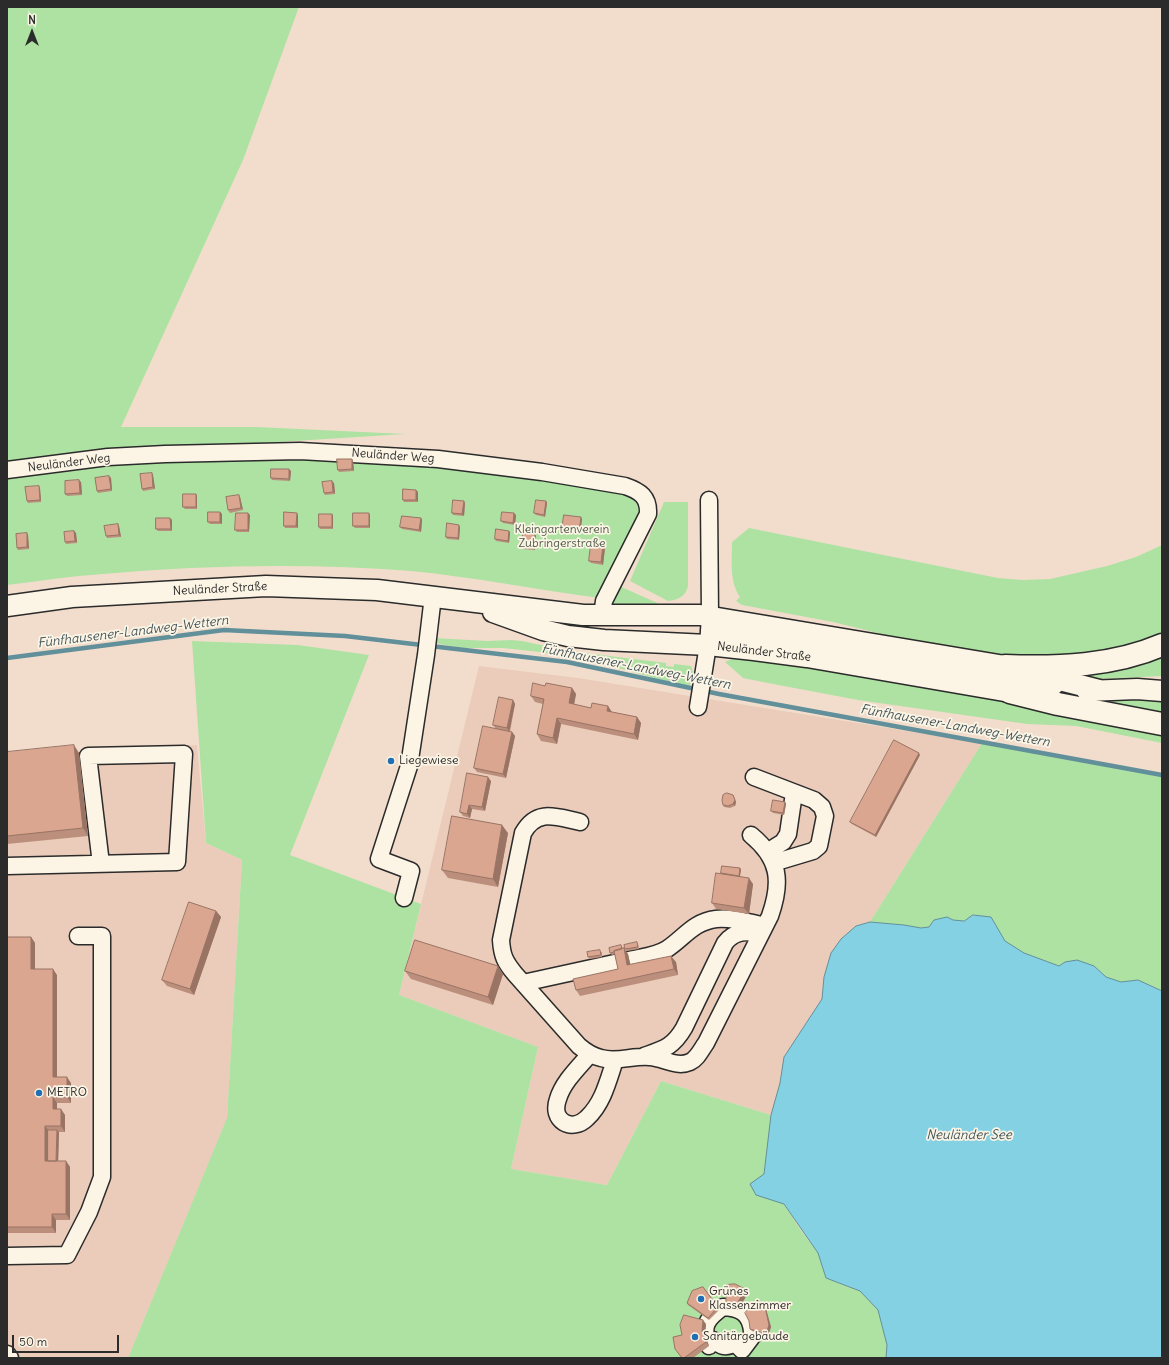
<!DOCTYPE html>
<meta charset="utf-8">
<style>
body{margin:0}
#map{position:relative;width:1169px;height:1365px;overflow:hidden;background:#f2ddcc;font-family:Delius,sans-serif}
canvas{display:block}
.frame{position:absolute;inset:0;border:8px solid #2b2b2b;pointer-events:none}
.north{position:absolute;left:12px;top:12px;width:40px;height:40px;-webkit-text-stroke:3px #fcf5e5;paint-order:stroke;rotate:0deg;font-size:11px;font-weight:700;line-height:16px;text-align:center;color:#2b2b2b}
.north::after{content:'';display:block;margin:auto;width:14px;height:18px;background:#2b2b2b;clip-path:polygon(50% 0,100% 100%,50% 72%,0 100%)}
.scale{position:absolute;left:12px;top:1335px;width:107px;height:18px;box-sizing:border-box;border:2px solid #2b2b2b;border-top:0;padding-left:5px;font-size:12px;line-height:14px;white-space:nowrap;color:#2b2b2b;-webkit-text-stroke:3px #fcf5e5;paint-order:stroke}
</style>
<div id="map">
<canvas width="1169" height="1365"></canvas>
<div class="frame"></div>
<div class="north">N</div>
<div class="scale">50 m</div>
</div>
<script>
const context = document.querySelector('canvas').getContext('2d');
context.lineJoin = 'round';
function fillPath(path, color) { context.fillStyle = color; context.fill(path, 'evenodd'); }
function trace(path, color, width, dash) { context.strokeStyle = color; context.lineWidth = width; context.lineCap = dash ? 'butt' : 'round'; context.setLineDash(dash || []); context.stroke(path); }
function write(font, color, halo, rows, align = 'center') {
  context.font = font + ' Delius,sans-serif'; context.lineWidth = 3.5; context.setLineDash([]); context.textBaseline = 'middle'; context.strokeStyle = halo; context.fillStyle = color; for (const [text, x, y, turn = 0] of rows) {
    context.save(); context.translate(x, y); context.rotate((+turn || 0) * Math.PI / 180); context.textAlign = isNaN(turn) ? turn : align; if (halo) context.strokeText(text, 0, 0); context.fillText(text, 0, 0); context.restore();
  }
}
fillPath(new Path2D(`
 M479,666L578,678L982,743L870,922L856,926L824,977L822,999L784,1057L780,1083L771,1115L661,1081L607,1185L511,1169L538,1047L399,995Z
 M197,745L206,843L242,860L227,1119L128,1358H7V756Z`), '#ebccba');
fillPath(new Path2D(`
 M7,7H299L243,160L121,427H257L405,434L73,455L7,463Z
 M291,454L474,467L634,495L643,511L600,598C537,590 474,577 411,571C309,563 206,565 103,574C71,576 39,581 7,585V475L85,465Z
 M664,502H688V586C686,596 678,600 668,601L630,581Z
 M749,528L998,578L1023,580L1050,579L1107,566L1136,557L1162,545V638L1127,651L1014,659L902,639L833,622L742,605L736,601L740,597C729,581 732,560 732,542Z
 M617,585L664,606H610Z
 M434,638L487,641L511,640L522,641L569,651L666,663V666L674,667V664L691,666L693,672V682L690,684V686L654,678L601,663L540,652L503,648H462L439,644L434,642Z
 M192,641L298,645L369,655L290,855L421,904L399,995L538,1047L511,1169L607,1185L661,1081L771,1115L764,1174L802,1232L818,1253L826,1278L860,1291L878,1310L887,1345L886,1358H128L227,1118L242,860L206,843Z
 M1162,652V676L1099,679L1071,675Z
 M738,656L820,667L1162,729V743L1076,726L1027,724L858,700L773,684L743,678L725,662Z
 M1162,697V717L1096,704L1097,699Z
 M982,743L1162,776V991L1138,980L1121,982L1106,977L1094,966L1065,962L1059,966L1024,953L1005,941L991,917L973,915L964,921L953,920L947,917L934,920L929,927L921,928L904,925L870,922Z`), '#aee2a3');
const water = new Path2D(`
 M973,915L991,917L1005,941L1024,953L1059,966L1065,962L1077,960L1094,966L1106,977L1121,982L1138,980L1162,991V1358H886L887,1345L878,1310L860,1291L826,1278L818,1253L784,1204L756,1195L750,1184L764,1174L771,1115L780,1083L784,1057L822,999L824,977L831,953L841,939L856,926L870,922L904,925L921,928L929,927L934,920L947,917L953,920L964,921Z`);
fillPath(water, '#85d1e4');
trace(water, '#618f9a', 1);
trace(new Path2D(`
 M7,658L224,630L345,636L567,662L719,694L1162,775`), '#618f9a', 4.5);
const minor = new Path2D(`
 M7,470L108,457L165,454L300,451L438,459L542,472L625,486C640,491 649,497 648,514L604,601L602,616
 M709,630L1007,680L1055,686
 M698,707L708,645L710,617L709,500
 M754,777L814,800L822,807L825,816L819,846L813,851L773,863
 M580,822C556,817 537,808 523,833L501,940C502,956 505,962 515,974L579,1046C586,1052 592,1056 601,1058C617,1063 634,1055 650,1057C664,1058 676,1068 690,1062C697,1059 701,1050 706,1043L770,916C782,882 780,859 751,835
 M767,852L783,842L788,834L794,793
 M7,866L177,862L184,754L88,756L101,864
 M404,898L411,871L379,859L409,766L426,655L433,596
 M629,960C641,957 656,956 667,949C685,937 693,922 716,919C730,917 747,922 762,925
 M523,983L619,962
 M590,1054C578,1068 563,1082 558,1099C550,1121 572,1133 587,1118C603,1103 608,1081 615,1060
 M644,1056C664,1049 673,1047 684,1028L725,943C734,931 748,930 760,935
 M7,1256L67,1255L89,1212L102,1177V936H78
 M723,1307C740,1308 750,1313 752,1331L754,1334L742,1350L735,1343C725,1349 721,1346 713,1340L709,1346C701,1327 706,1319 723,1307Z
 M7,1354L10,1358`);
const major = new Path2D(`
 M7,606L72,597L266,586L377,590L583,615H700L1005,666L1099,690
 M493,612L543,630L568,636L604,640L708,645L754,650L807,657L1010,692H1027
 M1087,691L1137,689L1162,691`);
const highway = new Path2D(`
 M1005,666C1058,668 1113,666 1162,645
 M1010,692L1058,704L1162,724`);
trace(minor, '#2b2b2b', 19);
trace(major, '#2b2b2b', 23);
trace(highway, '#2b2b2b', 25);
trace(minor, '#fcf5e5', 16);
trace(major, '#fcf5e5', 20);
trace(highway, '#fcf5e5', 22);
fillPath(new Path2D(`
 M353,461L354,471L339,472L338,470Z
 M291,471L290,481L272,480L271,478Z
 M152,473L153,475L155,489L143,491L142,489Z
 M109,476L111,478L112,491L98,493L97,491Z
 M81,482L82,495L67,496L65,494Z
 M334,483L335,494L325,495L324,493Z
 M40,488L41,502L28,503L27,501Z
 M416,490L418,492V502H404L403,500Z
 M196,494L197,496V509H185L183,507Z
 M240,497L243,510L230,513L228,510Z
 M546,501L547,503L545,517L536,515L534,513Z
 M465,503L464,516L453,515L452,513Z
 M220,512L222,514V524H210L208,522Z
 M332,514L333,516V529H320L319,527Z
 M250,515L249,532H237L235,530Z
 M298,515V528H285L284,526Z
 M370,515V528H355L353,526Z
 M516,515L515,525L503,523L501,521Z
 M170,518L172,520V531H158L156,529Z
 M421,518L422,520L421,532L402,529L400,527Z
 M582,519L580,534L563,532L562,530Z
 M118,524L119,526L121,537L107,538L106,536Z
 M460,527L459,540L447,539L446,537Z
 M74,531L76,533L77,543L66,544L65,542Z
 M509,531L510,533L509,543L496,541L495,539Z
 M28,535L29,549L18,550L17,548Z
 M536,536L535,550L523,549L522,547Z
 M605,548L603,565L591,563L589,561Z
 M545,686L572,688L576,694L574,705L637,717L641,723L638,740L561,724L557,744L541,741L537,734L543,704L535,702L531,696Z
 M513,700L515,704L510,732H512L515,736L506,778L477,772L474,768L496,729L493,725Z
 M7,752L79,753L88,836L7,844Z
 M920,755L876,837L852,824L850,822Z
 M491,781L485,811L472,809L470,818L463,816L460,812Z
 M733,795L736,802L735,806L730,808L724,807L723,805Z
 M785,802L786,804L784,815L773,813L771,811Z
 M508,833L498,887L448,878L442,870Z
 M740,868L741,870L740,876L753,884L749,914L716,909L712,903L721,873Z
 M216,911L221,917L194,995L167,986L162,980Z
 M7,937H31L35,943V969L57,975V1077L71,1083V1103H57V1109L65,1115V1132H59L58,1161H66L70,1167V1220H56V1233H7Z
 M638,944L639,949L627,951L625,949Z
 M621,945L623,949L628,954L630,965L676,962L678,975L580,996L576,990L618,969L615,954L612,955L610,953Z
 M602,952V957L590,959L588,957Z
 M405,971L503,974L493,1005L411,979Z
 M703,1287L720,1309L709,1320L688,1305L687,1303Z
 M748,1293L738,1310L729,1307L726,1303Z
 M765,1307L766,1309L771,1327L768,1336L752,1331L750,1329Z
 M706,1324L705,1335L709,1346L693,1358H682V1335Z`), '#bb8f7c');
fillPath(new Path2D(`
 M352,459L353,461L354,471L352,469Z
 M289,469L291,471L290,481L289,479Z
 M152,473L153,475L155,489L153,487Z
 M109,476L111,478L112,491L111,489Z
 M79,480L81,482L82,495L80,493Z
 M332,481L334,483L335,494L333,492Z
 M39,486L40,488L41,502L40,500Z
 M416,490L418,492V502L416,500Z
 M196,494L197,496V509L196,507Z
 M239,495L240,497L243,510L241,508Z
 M464,501L465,503L464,516L462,514Z
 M546,501L547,503L545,517L544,515Z
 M220,512L222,514V524L220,522Z
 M248,513L250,515L249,532L248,530Z
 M297,513L298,515V528L296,526Z
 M369,513L370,515V528L369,526Z
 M514,513L516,515L515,525L513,523Z
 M332,514L333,516V529L332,527Z
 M581,517L582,519L580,534L579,532Z
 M170,518L172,520V531L171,529Z
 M421,518L422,520L421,532L419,530Z
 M118,524L119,526L121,537L119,535Z
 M459,525L460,527L459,540L458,538Z
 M74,531L76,533L77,543L75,541Z
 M509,531L510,533L509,543L508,541Z
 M27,533L28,535L29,549L27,547Z
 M535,534L536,536L535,550L533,548Z
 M603,546L605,548L603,565L601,562Z
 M572,688L576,694L573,710L569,703Z
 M513,700L515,704L509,732L507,728Z
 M608,706L612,712L607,711Z
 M637,717L641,723L638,740L634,734Z
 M557,718L561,724L557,744L553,738Z
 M512,732L515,736L506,778L503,774Z
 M74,745L79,753L88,836L83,828Z
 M919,753L920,755L876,837L875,835Z
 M488,777L491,781L485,811L482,807Z
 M733,795L736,802L735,806L733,804Z
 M785,802L786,804L784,815L783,813Z
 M469,805L472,809L470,818L467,814Z
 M502,825L508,833L498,887L493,879Z
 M740,868L741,870L739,881L738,879Z
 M749,878L753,884L749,914L744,908Z
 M216,911L221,917L194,995L190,989Z
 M31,937L35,943V975L31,969Z
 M624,948L628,954L632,971L627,965Z
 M671,956L676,962L678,975L674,969Z
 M498,966L503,974L493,1005L488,997Z
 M53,969L57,975V1083L53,1077Z
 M67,1077L71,1083V1103L67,1097Z
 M53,1097L57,1103V1115L53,1109Z
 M61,1109L65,1115V1132L61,1126Z
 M45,1126L50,1132L49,1165L45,1161Z
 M57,1130L59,1132L58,1167L56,1165Z
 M66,1161L70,1167V1220L66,1214Z
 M52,1214L56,1220V1233L52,1227Z
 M745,1289L748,1293L738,1310L736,1306Z
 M765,1307L766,1309L771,1327L768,1336L766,1334Z
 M703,1320L706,1324L705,1335L709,1346L706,1342L702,1331Z`), '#997465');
const building = new Path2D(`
 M337,459H352V469L338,470Z
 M271,469H289V479L271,478Z
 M152,473L153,487L142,489L140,474Z
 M109,476L111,489L97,491L95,478Z
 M79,480L80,493L65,494V481Z
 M332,481L333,492L324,493L322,482Z
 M39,486L40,500L27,501L25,487Z
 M403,489L416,490V500H403Z
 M183,494H196V507H183Z
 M239,495L241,508L228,510L226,497Z
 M453,500L464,501L462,514L452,513Z
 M536,500L546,501L544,515L534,513Z
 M208,512H220V522H208Z
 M284,512L297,513L296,526H284Z
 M502,512L514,513L513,523L501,521Z
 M236,513H248V530H235Z
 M353,513H369V526H353Z
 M319,514H332V527H319Z
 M564,515L581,517L579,532L562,530Z
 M402,516L421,518L419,530L400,527Z
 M156,518H170L171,529H156Z
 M447,523L459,525L458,538L446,537Z
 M118,524L119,535L106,536L104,526Z
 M496,529L509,531L508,541L495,539Z
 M74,531L75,541L65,542L64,532Z
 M27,533V547L17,548L16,534Z
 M523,533L535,534L533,548L522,547Z
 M591,545L603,546L601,562L589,561Z
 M533,683L545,686L546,683L572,688L569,703L591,708L592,703L608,706L607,711L637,717L634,734L557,718L553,738L537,734L544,699L531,696Z
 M499,697L513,700L507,728L493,725Z
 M483,726L512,732L503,774L474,768Z
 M894,740L919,753L875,835L850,822Z
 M74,745L83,828L7,836V752Z
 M467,773L488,777L482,807L469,805L467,814L460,812Z
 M727,793L733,795L735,800L733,804L728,806L723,805L722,800L723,795Z
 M773,800L785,802L783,813L771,811Z
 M452,816L502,825L493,879L442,870Z
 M722,866L740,868L739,876L721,873Z
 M716,873L749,878L744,908L712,903Z
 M189,902L216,911L190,989L162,980Z
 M7,937H31V969H53V1077H67V1097H53V1109H61V1126H45V1161H66V1214H52V1227H7Z
 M415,940L498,966L488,997L405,971Z
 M637,942L638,947L625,949L624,945Z
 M621,945L622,949L614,951V952L610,953L609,948Z
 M624,948L627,965L671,956L674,969L576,990L573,979L618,969L614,951Z
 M600,950L601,955L588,957L587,952Z
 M48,1130H57L56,1161H48Z
 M735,1284L745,1289L736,1306L726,1303V1285Z
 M703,1287L718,1307L708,1318L687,1303L692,1291Z
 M758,1300L765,1307L769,1325L766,1334L750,1329L749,1321L745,1313Z
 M684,1315L703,1320L702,1331L706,1342L684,1358H682L675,1349L673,1337L682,1335L680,1325Z`);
fillPath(building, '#daa690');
trace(building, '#997465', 1);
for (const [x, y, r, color] of [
 [391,761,4,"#1f6fb2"],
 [39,1093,4,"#1f6fb2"],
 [701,1299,4,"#1f6fb2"],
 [695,1337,4,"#1f6fb2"]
]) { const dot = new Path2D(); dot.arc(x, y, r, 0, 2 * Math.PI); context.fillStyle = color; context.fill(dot); trace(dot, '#fcf5e5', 1.5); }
write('12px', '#2b2b2b', '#fcf5e5', [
 ["Neuländer Weg",393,456,4],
 ["Neuländer Weg",69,463,-7],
 ["Neuländer Straße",220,589,-3],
 ["Neuländer Straße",764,652,7]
]);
write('12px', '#4c5949', '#fcf5e5', [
 ["Kleingartenverein",562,530],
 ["Zubringerstraße",562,544]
]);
write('12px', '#2b2b2b', '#fcf5e5', [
 ["Liegewiese",399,761],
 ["METRO",47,1093],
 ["Grünes",709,1292],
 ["Klassenzimmer",709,1306],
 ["Sanitärgebäude",703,1337]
], 'left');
write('italic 13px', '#425459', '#fcf5e5', [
 ["Fünfhausener-Landweg-Wettern",133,632,-7],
 ["Fünfhausener-Landweg-Wettern",636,667,11],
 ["Fünfhausener-Landweg-Wettern",955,726,10],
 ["Neuländer See",969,1135]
]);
</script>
